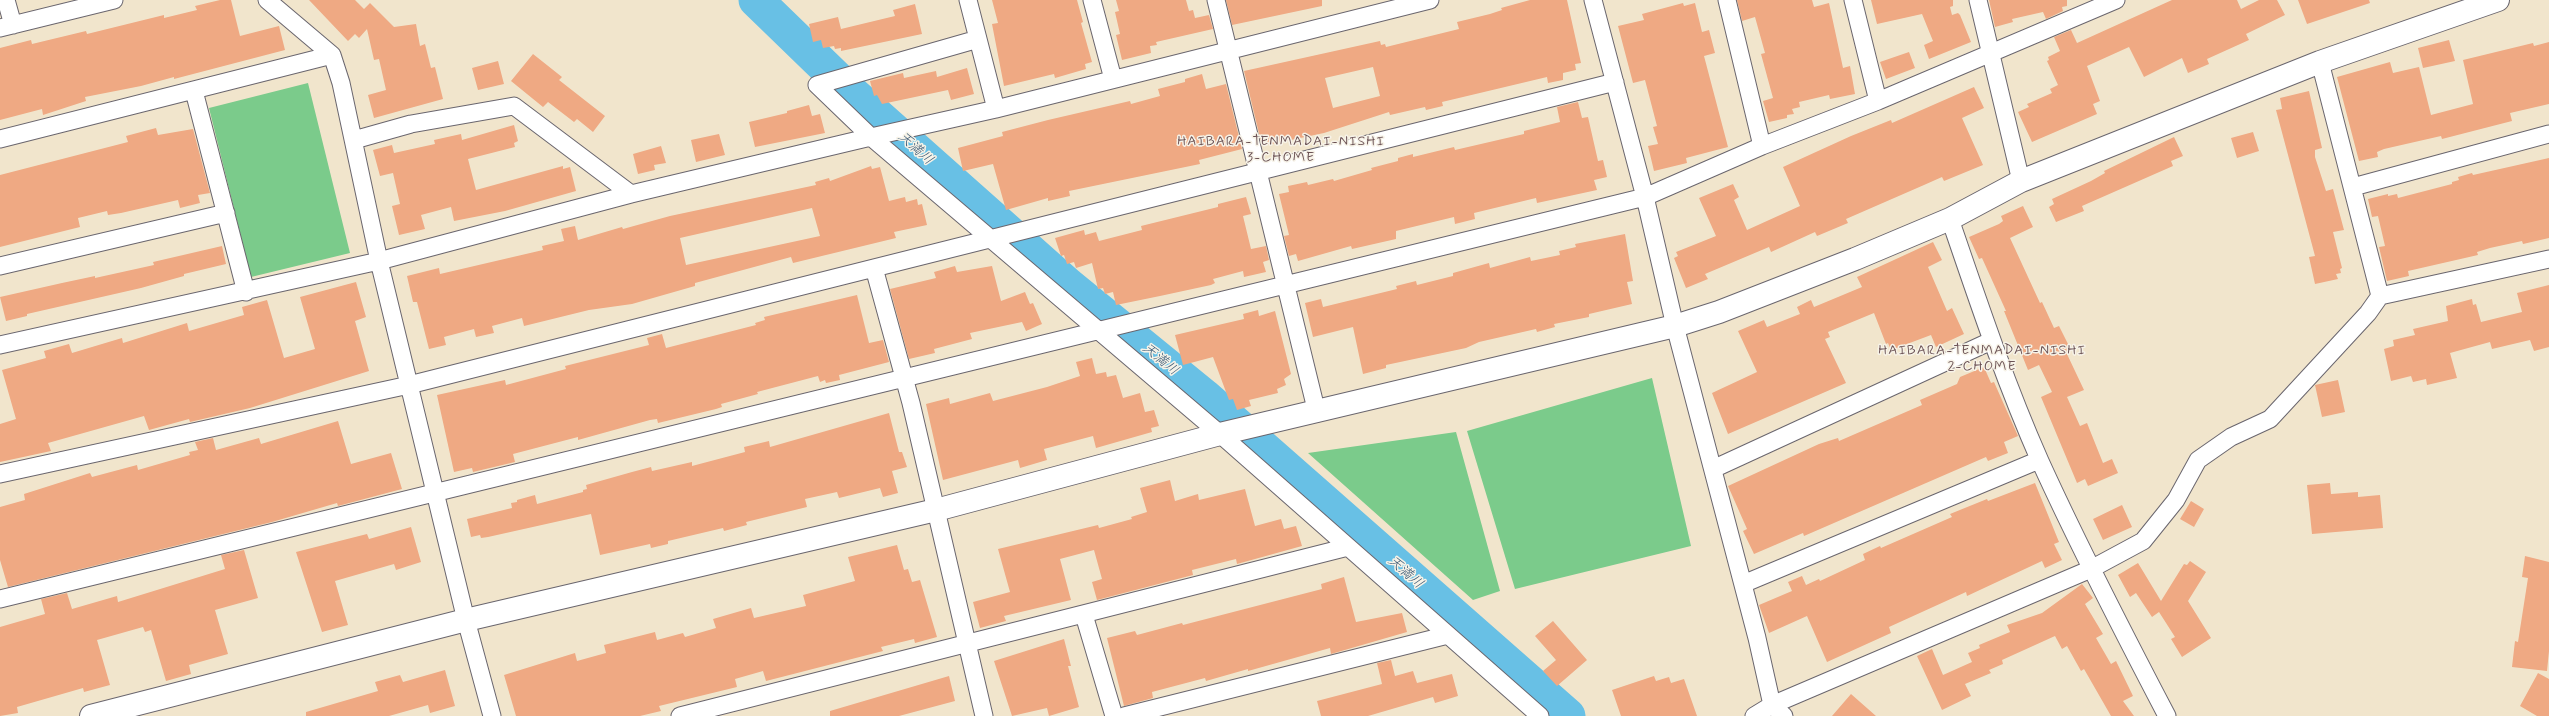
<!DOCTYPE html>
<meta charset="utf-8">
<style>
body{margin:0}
canvas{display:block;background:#f1e5cc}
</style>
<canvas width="2549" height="716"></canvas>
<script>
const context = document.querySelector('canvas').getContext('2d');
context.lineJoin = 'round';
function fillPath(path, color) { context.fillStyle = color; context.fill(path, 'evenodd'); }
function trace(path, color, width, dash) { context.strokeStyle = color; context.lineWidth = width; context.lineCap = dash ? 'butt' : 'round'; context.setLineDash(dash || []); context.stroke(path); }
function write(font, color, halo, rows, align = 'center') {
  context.font = font + ' Mynerve,"Klee One",sans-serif'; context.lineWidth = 3; context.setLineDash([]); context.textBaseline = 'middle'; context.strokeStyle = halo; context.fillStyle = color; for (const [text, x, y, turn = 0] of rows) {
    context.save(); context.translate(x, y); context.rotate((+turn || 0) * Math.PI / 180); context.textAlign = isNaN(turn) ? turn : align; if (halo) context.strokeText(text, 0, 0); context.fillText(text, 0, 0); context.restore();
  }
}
fillPath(new Path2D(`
 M308,83L350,253L251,277L209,108Z
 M1652,378L1691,546L1515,589L1467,431Z
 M1456,432L1500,591L1473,600L1308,453Z`), '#7bcb8b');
trace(new Path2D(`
 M756,0L853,94L1068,285L1204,396L1568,716`), '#68c0e5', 35);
fillPath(new Path2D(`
 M220,0H231L240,36L279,26L285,50L174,79V77L141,86L85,97L86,101L43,115L42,109L0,120V48L31,40L32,44L86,31L87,34L164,15V18L197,10L195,6Z
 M309,0H355L364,9L370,3L394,27L416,24L420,46L425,44L431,68L435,67L443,99L374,118L368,95L386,90L379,59L374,60L367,29L359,38L355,34L348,41Z
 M992,0H1077L1083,22L1081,23L1092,62L1085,64L1086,69L1055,78L1054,74L1004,86L992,24L998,23Z
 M1116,0H1186L1189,11L1193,10L1195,18L1209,15L1213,29L1156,42L1157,45L1150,46L1151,53L1122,60L1116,35L1120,34L1115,12L1119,11Z
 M1226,0H1322V6L1232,25Z
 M1530,0H1567L1581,63L1575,64L1576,70L1563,73V80L1548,83L1547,77L1442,102L1443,106L1426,110L1425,107L1390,115L1389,112L1324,133L1262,146L1244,71L1380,41L1381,45L1385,44L1386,47L1459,29L1457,22L1490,14L1502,10L1501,8ZM1373,67L1380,96L1333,108L1325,78Z
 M1737,0H1812L1814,7L1829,3L1843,68L1850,66L1855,94L1830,99L1829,95L1799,102L1800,107L1792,109L1794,114L1787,115V118L1769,122L1763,101L1773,98L1761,54L1765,53L1755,17L1742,21Z
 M1871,0H1953V6L1950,7L1952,15L1958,13L1960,15L1971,42L1929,59L1924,45L1933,41L1922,14L1877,24Z
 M1989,0H2067V6L2062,7L2063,11L2046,19L2043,12L2012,19L2013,22L1995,27Z
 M2172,0H2237L2241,9L2259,0H2277L2285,15L2246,34L2249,40L2207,59L2209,64L2188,73L2182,58L2144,77L2129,47L2087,66L2100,101L2093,104L2097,114L2032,142L2018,112L2029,107L2027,104L2052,93L2050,89L2058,85L2047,61L2049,60L2048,57L2060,51L2054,37L2071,30L2077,43Z
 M2298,0H2369L2370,3L2307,24Z
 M1683,3L1684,6L1695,3L1702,32L1709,30L1715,53L1704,56L1728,147L1686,158L1687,163L1654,171L1648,146L1658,144L1653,127L1657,126L1645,80L1633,83L1618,26L1644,20L1642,14Z
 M915,4L922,34L841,51V48L835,49L834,46L823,48L821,40L813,42L809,24L838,17L841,29L895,16L893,10Z
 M2449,40L2455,61L2423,68L2418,48Z
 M2549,42V104L2510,113L2512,121L2442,139L2441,136L2384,149L2377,152L2378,157L2359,161L2337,77L2390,62L2393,73L2419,67L2431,115L2473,104L2463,60L2533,43L2534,46Z
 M1909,52L1915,68L1886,79L1880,62Z
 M533,54L562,77L559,80L605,116L593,132L577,119L574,122L548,102L543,107L511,81Z
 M498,61L504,84L478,90L472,68Z
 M967,68L974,94L951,100L948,90L882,104L877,95L874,96L870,81L903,73L904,78L936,71L937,77Z
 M1202,74L1206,89L1226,84L1242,149L1199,160L1200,164L1069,191L1070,196L1048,201V198L1006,210L993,164L963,171L958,148L1003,136L1002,132L1048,120L1130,101L1131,104L1160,96L1158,89L1185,82V79Z
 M1974,87L1984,108L1962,118L1983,165L1944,181L1942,177L1924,185L1846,219L1848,223L1817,236L1815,232L1771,252L1769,247L1705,274L1708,279L1686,288L1674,258L1678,256L1676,252L1716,236L1699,198L1733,184L1739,197L1734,200L1747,230L1800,206L1783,167L1851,136L1891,120L1892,123Z
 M2309,91L2322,148L2315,150V157L2326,191L2333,189L2344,230L2333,232L2342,268L2340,269L2341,273L2336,274L2338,279L2315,284L2309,257L2315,256L2276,110L2282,109L2280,98Z
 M1578,102L1582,118L1588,117L1598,161L1603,160L1607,177L1594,180L1597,190L1537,203L1536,198L1474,213L1475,219L1455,224L1454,217L1396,231V239L1352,249L1351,246L1298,261L1296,254L1289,256L1284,236L1289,235L1279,194L1289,192L1288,186L1307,182L1308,185L1333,179L1334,181L1372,170L1371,168L1398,161V158L1413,154V157L1454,147L1455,150L1524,134V131L1560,122L1557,107Z
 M809,105L812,116L820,114L825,133L755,147L749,122L787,113V111Z
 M514,125L518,141L514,143L515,147L468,159L476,190L563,166V169L570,167L576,191L505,211L454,221L451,207L421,215L425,229L399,235L392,206L400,204L393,173L380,176L373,150L392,145L394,153L435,144L434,140L461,134L462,140Z
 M156,128L158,135L193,129L210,193L198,195L200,203L180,208L178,200L121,213L108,215L107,211L78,218L80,227L0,247V175L128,142L126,136Z
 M2253,132L2259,151L2237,158L2231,138Z
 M719,134L725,155L696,162L691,140Z
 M2174,137L2183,156L2171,161L2173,166L2082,206L2084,211L2056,222L2049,207L2054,204L2052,199L2091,181L2105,173L2104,171Z
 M661,146L666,163L654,165L655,170L638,174L633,154Z
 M2549,158V238L2523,244L2522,241L2490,248L2477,252L2478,255L2408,271L2409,276L2387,281L2379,247L2385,246L2378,216L2372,217L2368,199L2388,194V196L2397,194L2398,198L2452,184V182L2459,180L2458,177L2472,173L2473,175Z
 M871,166L872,169L880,167L889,201L905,197L906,202L917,199L918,205L922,204L927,225L894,232L896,238L793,263L791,257L695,283V286L632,304L589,310L524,326L522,318L492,326L494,333L476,337L474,329L444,337L446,345L429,349L417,302H413L407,276L439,268L440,274L543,250L542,246L564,241L561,229L575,226L578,240L622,227L623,229L670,216L816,185L815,182L829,178L830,181ZM812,208L820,236L686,265L680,238Z
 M1246,197L1251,214L1243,216L1251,249L1266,246L1269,260L1263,262L1266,272L1244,277L1243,271L1213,279L1215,283L1211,285L1160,296L1116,305L1113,292L1105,294L1103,288L1098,289L1092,263L1076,268L1074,262L1067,264L1064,255L1061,256L1055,238L1084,230L1085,235L1096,232L1099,241L1142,230L1141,226L1218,207V204Z
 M2023,206L2033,227L2010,238L2040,303L2042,302L2054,328L2059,326L2071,350L2066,352L2084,390L2067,397L2080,426L2087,423L2103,463L2112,459L2118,473L2088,486L2085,479L2077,483L2041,397L2052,392L2039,365L2028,370L2004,311H2006L1982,258L1979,259L1969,237L1999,224L2003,221L2001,216Z
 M1625,234L1633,281L1627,282L1632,304L1589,314V317L1554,324L1555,327L1537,332L1536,329L1479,342L1466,348L1386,365V368L1363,374L1353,327L1313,337L1305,303L1321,299L1323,307L1397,289L1396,286L1416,281L1417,285L1453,276V273L1489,263L1490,268L1530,257L1531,261L1560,255L1559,251L1576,247L1575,244Z
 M1933,242L1942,260L1928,267L1947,311L1952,308L1964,334L1936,347L1931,335L1891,350L1888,343L1886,344L1874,313L1828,332L1830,337L1825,339L1846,383L1728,434L1712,393L1757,372L1738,331L1764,320L1767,327L1800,314L1797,307L1811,300L1814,307L1862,287L1857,277Z
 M222,246L226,264L184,274V276L141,288L27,314V316L6,321L0,297L62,283L95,276V278L154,265L153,262Z
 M955,266L957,272L992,266L1001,301L1025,292L1030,304L1033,303L1042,324L1026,331L1022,322L970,333L972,339L934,349L935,353L909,359L890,289L936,278L934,272Z
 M356,282L366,317L355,321L369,371L250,408L190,422L189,419L149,430L144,416L48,443L51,451L0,462V424L16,419L2,370L46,358L44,351L69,344L72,353L122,338L123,343L187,323L189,331L244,315L242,307L267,300L284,358L315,349L300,297Z
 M2549,285V347L2534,351L2530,340L2492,349L2490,342L2450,353L2457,378L2427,385L2426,379L2413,382L2411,376L2391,381L2384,349L2394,346L2393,340L2415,335L2413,329L2448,321L2446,306L2472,299L2473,305L2476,304L2481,322L2522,312L2517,293Z
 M857,295L869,343L883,340L889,362L839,375L840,380L826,383L825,380L820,382L818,376L757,392L758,394L721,404L722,407L716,409L658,423L657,419L650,420L578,440V437L513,454L515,462L473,472L472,468L454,472L437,395L505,380L506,385L566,369L565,366L649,345L647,338L662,334L666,348L756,325L755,323L765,320L764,317Z
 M1258,310L1259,316L1275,311L1291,374L1284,379L1286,385L1277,389L1278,393L1249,400L1251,406L1237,410L1233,399L1229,400L1213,357L1183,365L1175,335L1244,319L1243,314Z
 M1092,358L1096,374L1106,372L1107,377L1116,375L1123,398L1140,393L1145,412L1154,410L1159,426L1151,428L1152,432L1096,448L1093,436L1044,449L1047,460L1020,468L1018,460L943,480L926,404L949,398L950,404L990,393L993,401L1047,387L1080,376L1076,362Z
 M1984,367L1991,383L1994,382L2018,436L2004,442L2008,453L1988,461L1986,457L1804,536L1803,533L1754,554L1743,531L1747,529L1728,486L1819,444L1838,438L1839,441L1922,405L1920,400L1957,384L1960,377Z
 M2338,380L2345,412L2322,417L2315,385Z
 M889,413L899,452H902L907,467L892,471L898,493L883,497L880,488L839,498L837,492L805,499L807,507L746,522L747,525L724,531L723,528L668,541V544L651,548L650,544L600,555L591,514L488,537L481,538L480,535L471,537L467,519L512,508L511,503L517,502V500L535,495L537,504L583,492V490L587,489L586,485L632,472L651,467L652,471L692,462V466L745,452L744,447L769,441L770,447Z
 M338,421L351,464L391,453L402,489L338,506L337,503L272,522L8,587L0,560V507L25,500L24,494L90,473L92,477L137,465L138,470L190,455L189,452L198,450L195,442L213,438L216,450L259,438L261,444Z
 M1170,480L1175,501L1198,494L1199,500L1245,489L1255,526L1281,519L1284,529L1296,526L1302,546L1237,564L1236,559L1192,570L1193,575L1097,600L1092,582L1102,579L1094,550L1060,559L1071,600L1004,616L1006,621L980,628L973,602L1010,592L998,549L1098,525L1099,528L1132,519L1131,517L1147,512L1140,488Z
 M2035,483L2059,542L2054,544L2062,560L2045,568L2042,561L1967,596L1966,592L1889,627L1891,633L1827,662L1807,616L1769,633L1759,605L1792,591L1788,582L1802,576L1806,585L1819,579L1820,581L1865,560L1863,554L1880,546L1881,548L1952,517L1950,514L1987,499L1988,501Z
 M2330,483L2331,494L2358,492V497L2380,495L2383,528L2312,534L2307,485Z
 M2191,501L2204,509L2194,527L2180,519Z
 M2122,505L2132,527L2103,540L2093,519Z
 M411,527L421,562L396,570L394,564L335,581L348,625L322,632L296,552L367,534L369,539Z
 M897,545L904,570L908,569L912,582L920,580L937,637L915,643L914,639L881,647L883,651L766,681L763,671L735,679L737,687L659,706L661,711L640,716H516L504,675L575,653L577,661L606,653L604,645L655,632L657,640L683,633L685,637L716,628L713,619L751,608L754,618L806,606L803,595L855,581L848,557Z
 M244,550L258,598L215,610L228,654L189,665L191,674L166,681L151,630L145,632L143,627L97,640L110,685L84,692L83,688L17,707L18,713L0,716V627L45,614L41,599L67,593L72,609L117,596L118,602L225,569L221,555Z
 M2525,556L2549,562V651L2547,671L2512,667L2515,641L2518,642L2528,578L2522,577Z
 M2190,561L2206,572L2188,601L2211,638L2182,657L2171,639L2175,637L2159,612L2152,617L2136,593L2130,597L2118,575L2138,563L2161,601L2184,564L2187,565Z
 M1344,577L1356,622L1402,613L1407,632L1331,654L1330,648L1248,671V669L1206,681L1205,678L1152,692L1153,698L1124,706L1107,638L1135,631L1137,635L1182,623L1183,625L1264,604L1322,589L1321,584Z
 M2082,584L2093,598L2085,604L2103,634L2096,638L2111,664L2116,661L2133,696L2123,701L2134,716H2111L2084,669L2081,671L2067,646L2062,649L2055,636L2002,660L2003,664L1989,670L1991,673L1965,684L1971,696L1942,710L1917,656L1932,649L1943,675L1972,662L1968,653L1980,648L1979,645L2010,632L2007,625L2042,613Z
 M1553,621L1587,660L1557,686L1543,671L1556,660L1535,636Z
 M1064,639L1071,666H1068L1079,707L1049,716L1047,708L1012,716L994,661Z
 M1391,660L1395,676L1413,671L1417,683L1452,674L1458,696L1435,703L1433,697L1368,716H1321L1317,701L1382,684L1377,663Z
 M445,670L455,706L430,713L428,705L389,716H306V712L378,691L375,682L400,675L403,682Z
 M2538,673L2549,679V716H2537L2520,706Z
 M949,676L955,701L899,716H830V711Z
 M1654,676L1656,681L1669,677L1671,683L1684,679L1697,716H1621L1612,690Z
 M1851,694L1876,716H1832Z`), '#efa983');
const street = new Path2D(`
 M6,0L13,25
 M267,0L332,55L341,83L379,261L466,620L492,716
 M968,0L996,109
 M1092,0L1113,79
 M1216,0L1317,413
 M1593,0L1645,197L1675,326L1757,638L1772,705L1784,716
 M1727,0L1762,146
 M1853,0L1878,101
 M1978,0L2021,181
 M0,28L114,0
 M2320,62L2380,296
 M817,85L871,137L1220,434L1540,716
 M817,85L978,39
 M194,91L246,292
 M0,139L332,55
 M354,140L411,124L514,106L631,194
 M2353,187L2549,134
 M1950,219C1978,301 2005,382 2040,461C2079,547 2123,632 2167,716
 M0,266L226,213
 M0,345L379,261L631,194L871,137L996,109L1430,0
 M1713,469L1991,341
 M0,474L409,385L874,268
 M1743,584L2039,460
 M0,599L1645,197L1762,146L1878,101L2116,0
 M1084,615L1114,716
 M680,716L1348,547
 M984,716L911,403L874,268L1615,82
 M1124,716L1448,635
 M1754,716L1772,705L2091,569L2143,541L2176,500L2198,460L2231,437L2270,419L2368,313L2380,296L2549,259`);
const secondary = new Path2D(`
 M91,716L466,620L936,510L1220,434L1675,326L1719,312L1855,259L1950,219L2021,181L2320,62L2498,0`);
trace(street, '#6a666e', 19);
trace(secondary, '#6a666e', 24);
trace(street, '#fff', 17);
trace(secondary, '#fff', 22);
context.letterSpacing = '1px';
write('14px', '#6a5154', '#f7f3e8', [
 ["HAIBARA-TENMADAI-NISHI",1281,142],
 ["3-CHOME",1281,158],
 ["HAIBARA-TENMADAI-NISHI",1982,351],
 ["2-CHOME",1982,367]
]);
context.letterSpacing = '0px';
write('italic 14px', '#3a5976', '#f7f3e8', [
 ["天満川",915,149,42],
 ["天満川",1160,360,39],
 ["天満川",1405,573,41]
]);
</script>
